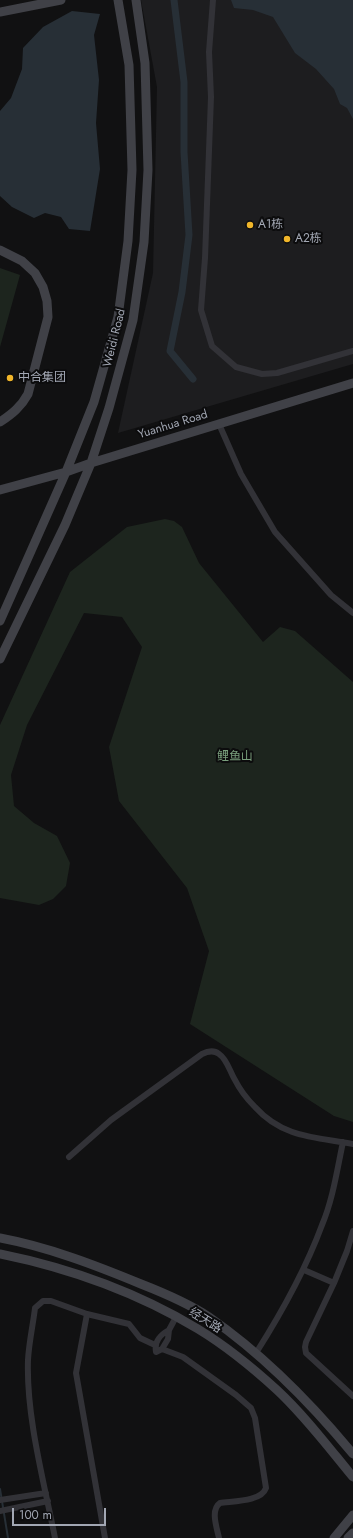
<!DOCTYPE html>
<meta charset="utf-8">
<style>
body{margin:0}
#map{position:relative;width:353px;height:1538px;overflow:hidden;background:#111112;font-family:Jost,sans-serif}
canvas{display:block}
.scale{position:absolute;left:12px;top:1508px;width:94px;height:18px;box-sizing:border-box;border:2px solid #a2a7b3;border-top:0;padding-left:5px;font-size:12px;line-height:14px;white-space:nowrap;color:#a2a7b3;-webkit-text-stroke:3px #0c0c0d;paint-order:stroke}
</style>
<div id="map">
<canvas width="353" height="1538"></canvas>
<div class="scale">100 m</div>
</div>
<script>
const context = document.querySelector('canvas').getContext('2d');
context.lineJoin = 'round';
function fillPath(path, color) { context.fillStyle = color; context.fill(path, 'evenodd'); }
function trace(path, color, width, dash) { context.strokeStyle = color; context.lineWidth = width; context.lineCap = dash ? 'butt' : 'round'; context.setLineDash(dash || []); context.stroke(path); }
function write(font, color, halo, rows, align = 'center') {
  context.font = font + ' Jost,"Noto Sans SC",sans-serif'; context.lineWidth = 4; context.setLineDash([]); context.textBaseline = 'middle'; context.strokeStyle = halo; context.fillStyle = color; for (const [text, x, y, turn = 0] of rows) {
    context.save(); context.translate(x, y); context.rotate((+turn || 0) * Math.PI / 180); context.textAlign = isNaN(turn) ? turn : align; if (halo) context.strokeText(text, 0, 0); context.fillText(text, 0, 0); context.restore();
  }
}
fillPath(new Path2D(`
 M141,0H353V364L118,433L153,273L157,87Z`), '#1d1d1f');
fillPath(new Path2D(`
 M0,268L20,275L0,347Z
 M165,519L174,521L182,527L199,563L263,642L280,627L295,631L353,682V1122L334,1116L190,1024L209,951L187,888L119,801L109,747L142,647L122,617L84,613L27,725L11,775L14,806L34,823L57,836L70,863L66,886L53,899L39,905L0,898V725L70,572L127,527Z`), '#1d251e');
fillPath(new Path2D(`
 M231,0H353V119L347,108L340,104L334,89L316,69L295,53L273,17L253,10L234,8Z
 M72,11L100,14L94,35L99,80L96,123L100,169L90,231L69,229L61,217L45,213L34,218L12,207L0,196V111L11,98L22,69L23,48L43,27Z`), '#272f36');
trace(new Path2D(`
 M0,1489L8,1538`), '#272f36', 2);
trace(new Path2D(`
 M174,0L184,82V152L189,235L182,292L170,351L193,379`), '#272f36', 7);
trace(new Path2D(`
 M213,0L209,52L211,97L205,258L201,310L212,346L236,367L262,374L277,373L353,351
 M219,424L241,474L275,532L331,595L353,613
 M69,1157L111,1120L202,1054C208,1051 214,1050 219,1054C227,1059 230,1072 235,1080C240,1090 247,1099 255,1107C283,1138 315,1137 353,1144
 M304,1270L334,1283L306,1342L305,1347L306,1353L353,1396
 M334,1283L347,1251L353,1231
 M87,1314L76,1373L105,1538
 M169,1330C160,1335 154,1341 156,1352L162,1349L168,1339L169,1330L176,1317
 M162,1349L183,1357L236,1395L251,1408L255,1418L266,1488C261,1502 233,1501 220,1503C210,1510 217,1528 219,1538
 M256,1353C282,1312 305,1271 322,1225C333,1199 337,1170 343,1142
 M0,1500L46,1493
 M0,1511L48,1501
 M55,1538C44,1482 26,1416 28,1360C29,1342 33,1325 35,1308L43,1301H51L87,1314L129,1324L140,1338L155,1345`), '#323237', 6);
trace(new Path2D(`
 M0,12L61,0
 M0,250L22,261L35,273L43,287L47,301L48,317L28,394C21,407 12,414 0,422
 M0,490L66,472L91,463L353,383
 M0,621L66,472L94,402L118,317L128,241L132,170L129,65L118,0
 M0,659L65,525L91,463L109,408L133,320L144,242L148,170L145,63L136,0
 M0,1238C48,1247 95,1265 141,1284C164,1293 188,1303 209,1317C264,1355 310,1402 353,1454
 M0,1254C69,1268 138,1293 198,1329C226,1346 253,1368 277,1390C305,1416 329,1448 353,1477
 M334,1538L353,1515
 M348,1538L353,1533`), '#404147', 9);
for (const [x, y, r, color] of [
 [250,225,4,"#f1b62a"],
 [287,239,4,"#f1b62a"],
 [10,378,4,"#f1b62a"]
]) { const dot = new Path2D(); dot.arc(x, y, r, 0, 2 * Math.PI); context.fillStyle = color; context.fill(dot); trace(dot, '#0c0c0d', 1.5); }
write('12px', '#a2a7b3', '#0c0c0d', [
 ["A1栋",258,225],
 ["A2栋",295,239],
 ["中合集团",18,378]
], 'left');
write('12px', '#a2a7b3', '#0c0c0d', [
 ["Weidi Road",115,338,-76],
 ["Yuanhua Road",173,425,-17],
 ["经天路",205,1321,32]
]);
write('12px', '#799e7c', '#0c0c0d', [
 ["鲤鱼山",235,757]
]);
</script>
